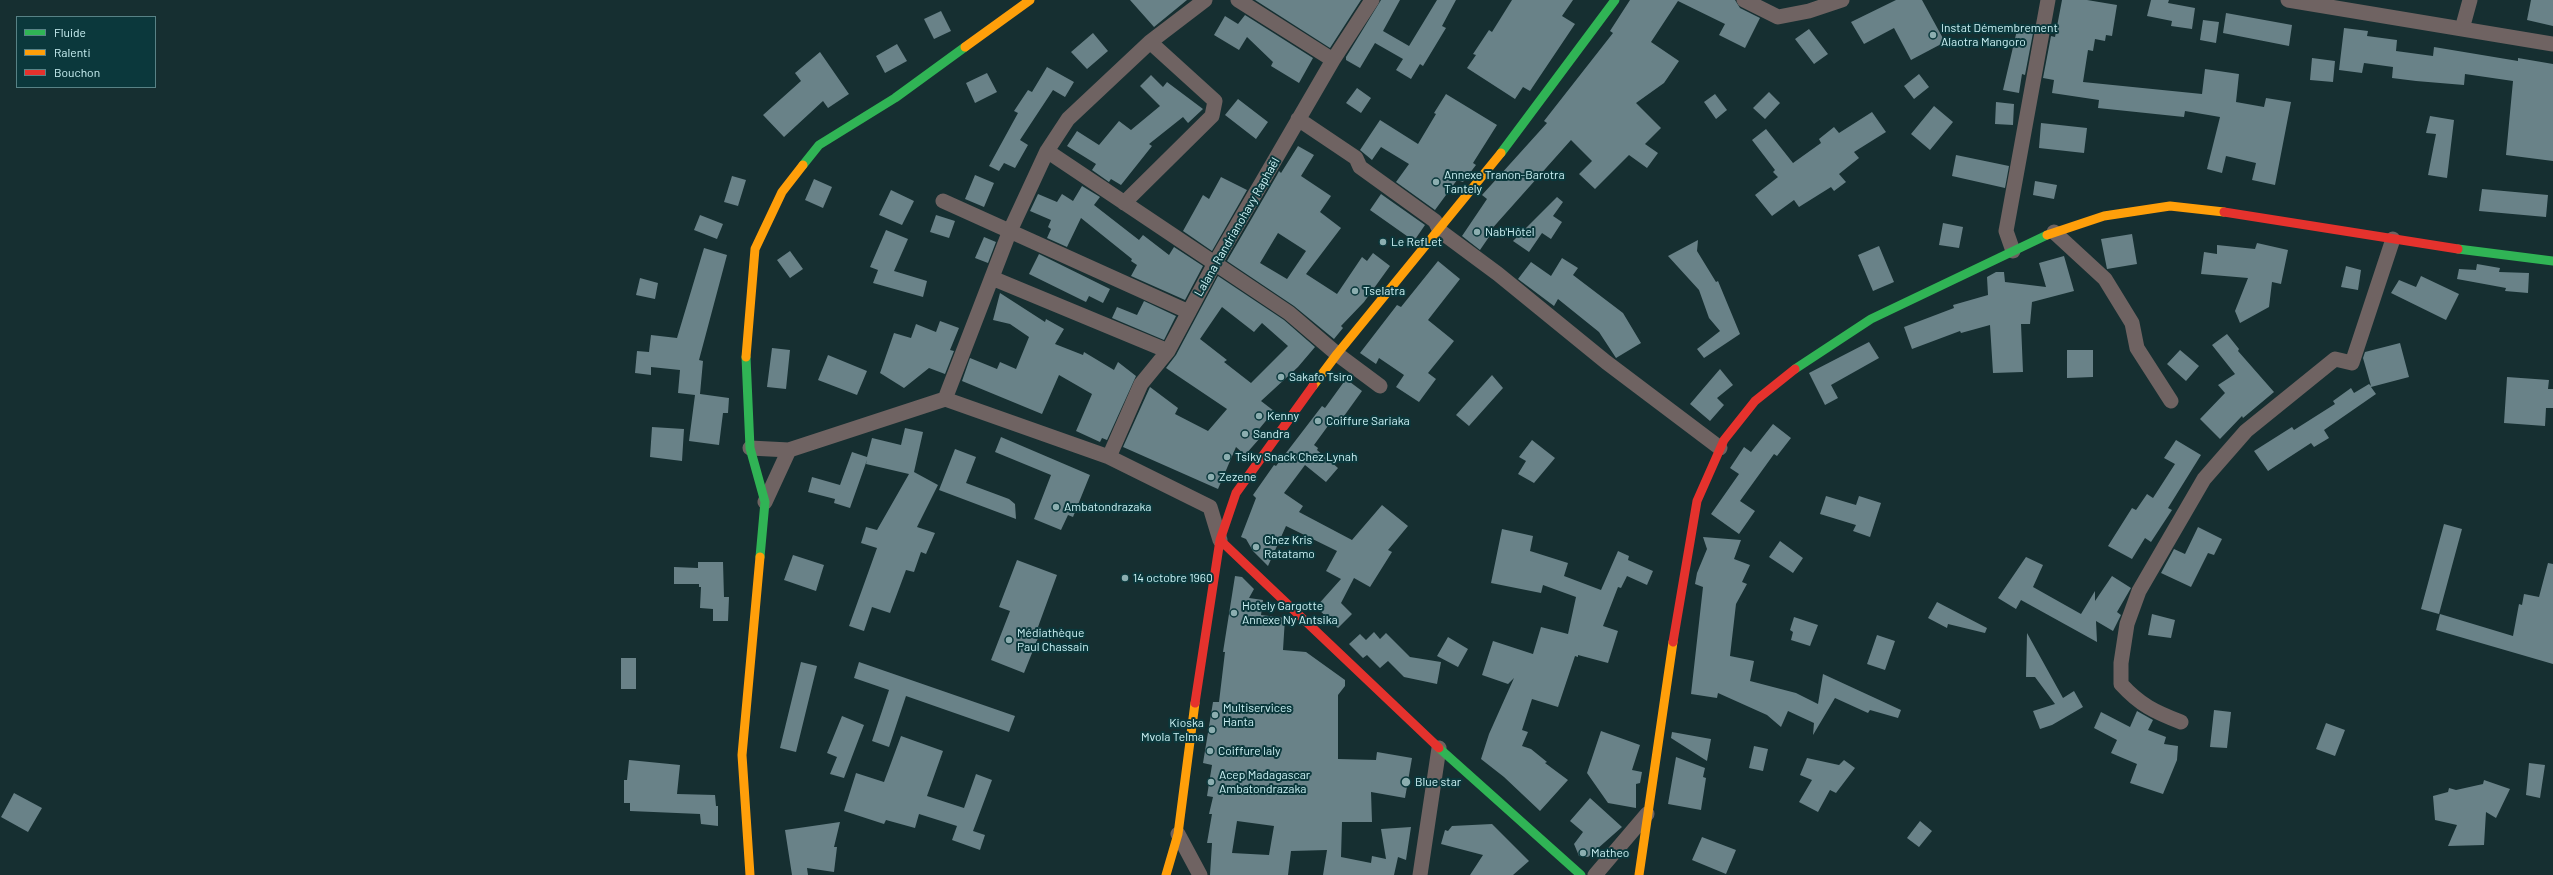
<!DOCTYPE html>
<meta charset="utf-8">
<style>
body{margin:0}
#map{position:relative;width:2553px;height:875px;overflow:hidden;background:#162f31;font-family:Barlow,sans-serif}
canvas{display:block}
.legend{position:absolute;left:16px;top:16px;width:140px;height:72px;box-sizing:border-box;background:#0b383c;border:1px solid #588286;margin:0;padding:5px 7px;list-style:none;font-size:12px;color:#ccf2f5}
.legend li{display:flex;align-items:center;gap:8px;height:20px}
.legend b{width:20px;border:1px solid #588286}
</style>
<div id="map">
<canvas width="2553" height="875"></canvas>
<ul class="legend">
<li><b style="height:5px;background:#30b455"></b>Fluide</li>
<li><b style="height:5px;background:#ff9f0a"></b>Ralenti</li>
<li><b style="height:5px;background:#e5322d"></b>Bouchon</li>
</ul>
</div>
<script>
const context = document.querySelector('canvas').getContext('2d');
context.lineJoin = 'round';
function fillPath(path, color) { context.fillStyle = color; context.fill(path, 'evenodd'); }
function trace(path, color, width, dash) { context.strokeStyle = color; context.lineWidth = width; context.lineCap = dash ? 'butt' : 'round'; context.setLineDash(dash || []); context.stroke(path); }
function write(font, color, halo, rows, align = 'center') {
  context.font = font + ' Barlow,sans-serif'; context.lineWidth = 4; context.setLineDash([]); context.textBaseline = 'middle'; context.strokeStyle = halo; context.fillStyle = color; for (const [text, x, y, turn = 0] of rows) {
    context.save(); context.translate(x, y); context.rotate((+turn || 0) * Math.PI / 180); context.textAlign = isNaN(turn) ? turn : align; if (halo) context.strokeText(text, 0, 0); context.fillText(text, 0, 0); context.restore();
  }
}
fillPath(new Path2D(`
 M1130,0H1187L1154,27Z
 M1255,0H1361L1330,48Z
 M1381,0H1400L1383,31L1409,46L1437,0H1456L1442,26L1446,28L1423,66L1420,64L1411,79L1396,70L1403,59L1375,43L1360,68L1346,60V57Z
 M1512,0H1573L1562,16L1575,24L1530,91L1523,87L1515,99L1467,68L1476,55L1473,54L1489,30L1492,32Z
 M1630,0H1735L1740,8L1760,18L1745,48L1719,35L1725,24L1678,1L1651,42L1679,61L1664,83L1636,103L1661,128L1645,144L1658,153L1647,168L1629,155L1595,189L1579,174L1592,161L1571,140L1489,232L1491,234L1480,250L1462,236L1487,199L1482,195L1547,123L1544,121L1613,33L1610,31Z
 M1896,0H1922L1945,42L1911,60L1894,28L1864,44L1851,22Z
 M2062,0H2087L2117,5L2112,36L2106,35L2105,41L2095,39L2093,51L2088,50L2083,82L2202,94L2205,69L2239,74L2236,102L2264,107L2266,98L2291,102L2275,185L2252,180L2256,163L2226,156L2222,173L2207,169L2220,117L2185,111L2184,117L2098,108L2099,100L2052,93L2054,80L2043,78L2051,36L2055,37Z
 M2151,0H2169L2168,3L2195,8L2192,29L2171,26L2172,21L2147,16Z
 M2531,0H2553V26L2527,20Z
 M941,11L951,31L934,39L924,19Z
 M2226,13L2292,25L2289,46L2223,33Z
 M1245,15L1313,58L1299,83L1271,66L1273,62L1247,37L1239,50L1214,35L1225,16L1238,24Z
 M2203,20L2219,22L2216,43L2200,40Z
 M2344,28L2368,31L2367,36L2397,40L2396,51L2433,56L2434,47L2518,61V58L2553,64V161L2506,155L2513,81L2465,74L2464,85L2416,81L2392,78L2393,67L2364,63L2362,73L2339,70Z
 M1809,29L1828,54L1814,64L1795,39Z
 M2017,30L2033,33L2025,75L2022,74L2019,93L2003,90Z
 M1093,33L1108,51L1087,69L1071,52Z
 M897,44L907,61L885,73L876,56Z
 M820,52L849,94L828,108L823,101L784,137L763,115L801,81L795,73Z
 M2312,58L2335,61L2333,82L2310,80Z
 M1047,67L1074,82L1065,97L1053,90L1020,140L1028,145L1015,168L1004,163L999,171L989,166L1018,113L1014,111L1028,90L1032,92Z
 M987,73L997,92L975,103L966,83Z
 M1919,74L1929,87L1914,99L1904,86Z
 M1151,75L1163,87L1167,82L1203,109L1188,123L1183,117L1149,144L1152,146L1121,185L1111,179L1109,182L1092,170L1096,164L1067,146L1077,131L1099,145L1119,121L1131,130L1160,106L1140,86Z
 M1357,88L1371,98L1361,113L1346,103Z
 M1769,92L1780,103L1765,119L1753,108Z
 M1446,94L1497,125L1473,163L1476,165L1463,182L1457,180L1435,210L1396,182L1409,164L1381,147L1372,160L1360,150L1380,120L1418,144L1436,114L1434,113Z
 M1715,94L1727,110L1716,119L1704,102Z
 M1238,99L1268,122L1256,139L1225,115Z
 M1996,102L2014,104L2013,125L1995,124Z
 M1934,106L1953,122L1930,150L1911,134Z
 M1872,112L1886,132L1854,152L1859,158L1839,174L1846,182L1834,191L1831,187L1799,207L1794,200L1772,216L1755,195L1778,177L1773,172L1775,170L1752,140L1766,129L1793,163L1821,143L1819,139L1834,127L1839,133Z
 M2430,116L2454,120L2447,178L2428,175L2436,134L2426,133Z
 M2041,123L2087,128L2084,153L2039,148Z
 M1298,146L1314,155L1301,176L1331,196L1320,212L1341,228L1306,274L1337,294L1362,257L1367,261L1373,253L1390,266L1364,302L1341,326L1343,328L1334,339L1294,306L1227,261L1277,175L1279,171L1281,173ZM1278,233L1306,251L1287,279L1260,263Z
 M1956,155L2009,166L2005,188L1952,176Z
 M975,175L994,183L984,207L965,199Z
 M732,176L746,180L738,206L724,202Z
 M1221,177L1247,190L1212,251L1183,231L1203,195L1209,199Z
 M814,179L832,187L823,208L805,200Z
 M2035,181L2057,185L2054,199L2033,195Z
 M1082,186L1100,197L1094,205L1139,240L1143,235L1169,255L1174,247L1203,266L1185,300L1131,276L1137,265L1131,261L1132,259L1081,218L1067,247L1047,238L1051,229L1048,227L1051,220L1030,211L1038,194L1057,202L1062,194L1073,201Z
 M2482,189L2548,195L2546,217L2479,211Z
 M891,190L914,201L902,225L879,215Z
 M1381,194L1425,225L1414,241L1370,210Z
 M1557,197L1563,202L1553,216L1562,222L1551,239L1542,233L1529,252L1513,241Z
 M700,215L723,224L717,239L694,230Z
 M936,215L955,221L949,238L930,232Z
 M1943,223L1963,227L1959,248L1939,245Z
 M886,230L908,239L894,271L927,281L923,297L873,283L878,270L870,267Z
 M2132,234L2137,264L2107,269L2101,239Z
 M984,237L996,242L988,263L975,258Z
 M1698,240L1697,251L1716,282L1718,281L1740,334L1704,358L1697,349L1720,331L1709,318L1699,290L1668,256Z
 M2257,243L2288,250L2281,284L2272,282L2269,307L2240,323L2235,311L2248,278L2201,274L2204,252L2217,254V245L2255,249Z
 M1879,246L1894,282L1873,291L1858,255Z
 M704,248L727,255L699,360L703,361L700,394L729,398L728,413H723L719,445L689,441L695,395L678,393L680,370L651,367V375L635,373L637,351L649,352L651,335L677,338Z
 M790,251L803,269L790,278L777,260Z
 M1039,254L1110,289L1103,303L1089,296L1086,302L1029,274Z
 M2064,256L2074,291L2032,302L2030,324H2021L2023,372L1993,373L1990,325L1961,333L1960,331L1912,349L1904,327L1954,308L1953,305L1988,295L1987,277L1996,272H2004L2005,282L2046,287L2039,263Z
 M1562,258L1578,268L1573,275L1623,313L1641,343L1616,358L1599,332L1558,299L1554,306L1518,279L1531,262L1551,276Z
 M1438,261L1460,279L1428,320L1454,341L1428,373L1436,379L1419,402L1396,387L1404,375L1379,358L1376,364L1360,353L1397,305L1401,307Z
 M2477,264L2500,268L2499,272L2529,273L2528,293L2505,291L2506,288L2457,279L2459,269L2476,270Z
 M2346,266L2361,270L2358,290L2341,287Z
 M1218,276L1284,320L1315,347L1298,367L1261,401L1274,411L1255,434L1260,438L1245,455L1236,447L1218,489L1123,447L1150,387L1178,408L1175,414L1208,431L1227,409L1166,368L1176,355ZM1222,307L1254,332L1262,323L1288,346L1251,383L1224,362L1227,360L1200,339Z
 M2421,276L2459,294L2446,320L2391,293L2399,280L2416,287Z
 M640,278L658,283L655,299L636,295Z
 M1000,293L1045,322L1046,319L1064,329L1055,344L1083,355L1084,352L1114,370L1118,362L1136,376L1107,440L1102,438L1100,442L1076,431L1092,394L1059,375L1042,414L962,381L970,358L997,369L1000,362L1016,369L1029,337L1010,324L993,320Z
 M1144,301L1176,316L1164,340L1112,318L1117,307L1137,315Z
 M940,321L959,328L950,350L954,351L945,374L929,368L904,388L880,373L894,333L911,338L916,324L936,332Z
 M2227,334L2239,349L2238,351L2274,392L2243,418L2242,416L2220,439L2200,419L2225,393L2218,385L2235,374L2212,345Z
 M1869,342L1879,358L1831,385L1838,398L1825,405L1809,373Z
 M2400,343L2409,377L2371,387L2376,394L2324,430L2329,438L2314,447L2311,443L2268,471L2254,451L2292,427L2294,430L2335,404L2333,401L2351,388L2354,393L2369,384L2371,386L2363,358L2365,352Z
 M772,348L790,350L786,389L767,387Z
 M2067,350H2093V377L2067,378Z
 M2180,350L2199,366L2186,381L2167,364Z
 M828,355L867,371L857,395L818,380Z
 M1720,369L1733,385L1717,398L1724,405L1710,421L1690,404Z
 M1492,375L1503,388L1469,426L1456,415Z
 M2507,377L2549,380L2548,389H2553V408H2546L2545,426L2504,423Z
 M1346,379L1362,391L1339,423L1333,419L1314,445L1318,448L1317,450L1338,468L1326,482L1305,465L1284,493L1303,506L1299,512L1352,540L1382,505L1408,526L1388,550L1392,552L1370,587L1354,578L1341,603L1352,614L1338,628L1316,607L1341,579L1326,571L1337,551L1286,526L1268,566L1253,551L1246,539L1241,537L1256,498L1253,495L1274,465L1276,466L1322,406L1325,408Z
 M1773,424L1791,438L1777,456L1774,454L1740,501L1755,511L1739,534L1711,514L1739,474L1730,468L1744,447L1751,452Z
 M652,427L684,429L682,461L650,457Z
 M905,428L923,432L914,472L938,485L917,527L935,533L926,554L921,552L914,572L906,570L890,613L872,607L864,631L849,626L877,548L861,543L866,527L877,530L909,474L866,464L867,460L850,508L834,503L835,499L808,492L812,477L840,485L852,452L867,457L872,438L901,445Z
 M1001,437L1090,475L1073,517L1068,515L1061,530L1034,519L1051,475L995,452Z
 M1532,440L1555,458L1534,483L1518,474L1526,461L1519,457Z
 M2176,440L2201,455L2168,508L2172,510L2151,542L2145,538L2132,559L2108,546L2132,508L2136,510L2147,494L2153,498L2175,464L2164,458Z
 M955,449L976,457L966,483L1009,499L1015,504L1016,519L939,490Z
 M1826,496L1856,505L1859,496L1881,503L1870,537L1853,531L1856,525L1820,514Z
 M2444,524L2462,529L2439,614L2421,609Z
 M2198,527L2222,539L2214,555L2208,553L2191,587L2161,573L2174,549L2185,554Z
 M1502,529L1533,536L1530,551L1568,563L1564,576L1601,590L1618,551L1629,556L1628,560L1653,571L1647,585L1627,576L1621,588L1618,587L1603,626L1618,631L1608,663L1578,655V657L1575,656L1558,707L1532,699L1522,730L1528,732L1522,746L1531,749L1547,762L1545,763L1568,780L1540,811L1504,777L1481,759L1489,734L1514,678L1508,684L1482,675L1493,641L1533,654L1541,627L1568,634L1576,597L1543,585L1541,593L1491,583Z
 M1703,537L1741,540L1734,559L1750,565L1742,582L1747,584L1736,604L1730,656L1754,661L1750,681L1796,693L1818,704L1823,674L1901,710L1898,718L1870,710L1868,713L1835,698L1813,735L1814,723L1788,711L1781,727L1767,715L1718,693L1717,698L1691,694L1703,587L1695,584L1697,573L1707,549Z
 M1780,541L1803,558L1793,573L1769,557Z
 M793,555L824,565L816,591L784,580Z
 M2026,557L2043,565L2033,587L2081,614L2095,591V601L2112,576L2131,588L2117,612L2121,615L2113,631L2096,621L2097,642L2021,600L2016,609L1998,598Z
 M1017,560L1057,575L1038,627L1042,628L1024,673L991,660L1010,611L999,607Z
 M698,562H723L724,597H729L728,621H713V609L700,608L701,587H699V584H674V567L698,568Z
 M2548,563L2553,564V664L2436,630L2440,614L2513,636L2519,604L2522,605L2524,594L2539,597Z
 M1235,576L1242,577L1254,589L1249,598L1263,600L1261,615L1285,618L1283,650L1306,652L1345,680V686L1338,695V759L1376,760L1377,752L1412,758L1405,798L1371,792L1372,822H1342L1341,857L1371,863L1372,856L1386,859L1381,829L1411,827L1406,860L1398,857L1394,875H1323L1327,850L1291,851L1288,875H1210L1212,843H1207L1212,814H1209L1213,797L1207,796L1212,765L1203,763L1213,702H1219L1225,652H1223ZM1237,821L1274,826L1269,855L1232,853Z
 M1937,602L1987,628L1985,633L1948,624L1947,628L1928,618Z
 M2152,614L2175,620L2171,638L2148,635Z
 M1794,617L1818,625L1810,646L1791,640L1793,632L1790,630Z
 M1374,632L1380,639L1386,633L1410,657L1441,662L1437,684L1404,677L1388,661L1380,668L1367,655L1363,658L1349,644L1360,634L1366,640Z
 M2027,633L2063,698L2074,691L2083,707L2052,725L2040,729L2033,711L2055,704L2035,677H2026Z
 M1877,635L1895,641L1885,670L1867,664Z
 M1448,637L1468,649L1458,667L1437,656Z
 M621,658H636V689H621Z
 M801,662L817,666L796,752L780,748Z
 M859,662L1015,716L1009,732L906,696L889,747L872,741L889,690L854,678Z
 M2214,710L2231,712L2227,748L2210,747Z
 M2137,711L2153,720L2148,730L2166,737L2164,744L2178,746L2177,760L2163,794L2130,783L2137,764L2111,753L2117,740L2094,728L2101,712L2130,727Z
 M842,716L864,725L844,778L830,774L837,757L827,753Z
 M2326,723L2345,730L2335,756L2316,749Z
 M1601,731L1640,745L1632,770L1642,772L1640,783L1636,784V808L1608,803L1587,773Z
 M1672,732L1711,739L1707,761L1671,738Z
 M901,736L943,751L927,796L964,808L976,774L992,780L973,831L985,835L980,850L952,840L957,826L919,814L915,828L886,820L884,824L844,811L856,773L884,782Z
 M1754,746L1768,749L1763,771L1749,768Z
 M1676,757L1705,768L1703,777L1706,778L1701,810L1668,804Z
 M1807,758L1839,765L1844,760L1855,768L1836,793L1830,790L1818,812L1799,802L1812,780L1800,775Z
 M629,760L680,765L677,794L715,795L716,806H718V826L701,824L700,814L630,811V803H624V780H627Z
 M2529,763L2545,765L2540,798L2526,795Z
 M2484,780L2510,789L2496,818L2486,812L2484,845L2448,846L2457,825L2435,820L2433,796L2448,792L2449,788L2456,790L2483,784Z
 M14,793L42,808L28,832L1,817Z
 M1590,798L1622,827L1588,857L1579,856L1574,844L1583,832L1570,821Z
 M1920,821L1932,831L1919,847L1907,838Z
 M840,822L834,847H837L834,872L807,868L808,875H792L785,830Z
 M1492,824L1529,861L1513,875H1470L1483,855L1441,844L1445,830L1448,831L1452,826Z
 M1702,837L1736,850L1726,874L1692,860Z`), '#698288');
trace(new Path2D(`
 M1238,0L1333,60
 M1744,0L1778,17L1809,11L1842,0
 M2288,0L2553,44
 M2462,29L2470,0
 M1298,119L1356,158L1360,167L1435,221L1440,231L1498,274L1606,362L1720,448
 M1047,151L1289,313L1337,354L1380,386
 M943,201L1189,312
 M1124,203L1212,116L1215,101L1150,42
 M2054,232L2105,279L2132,323L2137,348L2171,401
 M2013,251L2006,231L2048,0
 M992,278L1168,351
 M945,399L1009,233L1047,151L1068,119L1150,42L1205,0
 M750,448L789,450L945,399L1109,457L1210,507L1220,540
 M1109,457L1141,384L1168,351L1215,263L1333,60L1372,0
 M765,502L789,450
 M2181,722C2155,712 2140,705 2121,684V663L2127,624L2139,591L2204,479L2246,431L2335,359L2352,363L2393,239
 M1178,834L1200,875
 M1420,875L1439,748
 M1595,875L1647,814`), '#6f6362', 15);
trace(new Path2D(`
 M1501,153L1615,0
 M803,165L819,145L895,98L965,47
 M2458,249L2553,261
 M746,357L750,448L765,502L760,557
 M1795,369L1871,319L2047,235
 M1439,748L1581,875`), '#30b455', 9);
trace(new Path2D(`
 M965,47L1030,0
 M2047,235L2104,216L2170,206L2224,212
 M746,357L755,249L782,192L803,165
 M1313,386L1337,354L1501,153
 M750,875L742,755L760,557
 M1166,875L1178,834L1195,703
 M1639,875L1673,642`), '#ff9f0a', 9);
trace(new Path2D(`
 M2224,212L2458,249
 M1220,540L1439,748
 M1673,642L1697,501L1724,440L1755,401L1795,369
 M1195,703L1220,540L1236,493L1313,386`), '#e5322d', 9);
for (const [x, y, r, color] of [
 [1933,35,4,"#8caeb0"],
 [1436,182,4,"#8caeb0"],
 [1477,232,4,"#8caeb0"],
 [1383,242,4,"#8caeb0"],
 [1355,291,4,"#8caeb0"],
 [1281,377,4,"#8caeb0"],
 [1259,416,4,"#8caeb0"],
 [1318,421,4,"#8caeb0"],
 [1245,434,4,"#8caeb0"],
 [1227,457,4,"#8caeb0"],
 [1211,477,4,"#8caeb0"],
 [1056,507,4,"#8caeb0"],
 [1256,547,4,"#8caeb0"],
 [1125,578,4,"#8caeb0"],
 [1234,613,4,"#8caeb0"],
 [1009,640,4,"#8caeb0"],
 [1215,715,4,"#8caeb0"],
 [1212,730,4,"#8caeb0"],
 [1210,751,4,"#8caeb0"],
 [1211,782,4,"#8caeb0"],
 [1406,782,5,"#8caeb0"],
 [1583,853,4,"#8caeb0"]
]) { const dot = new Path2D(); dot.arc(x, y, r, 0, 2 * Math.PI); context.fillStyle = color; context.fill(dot); trace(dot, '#0b383c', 1.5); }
write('12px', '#ccf2f5', '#0b383c', [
 ["Instat Démembrement",1941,28],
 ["Alaotra Mangoro",1941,42],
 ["Annexe Tranon-Barotra",1444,175],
 ["Tantely",1444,189],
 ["Nab'Hôtel",1485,232],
 ["Le RefLet",1391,242],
 ["Tselatra",1363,291],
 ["Sakafo Tsiro",1289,377],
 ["Kenny",1267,416],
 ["Coiffure Sariaka",1326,421],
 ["Sandra",1253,434],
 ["Tsiky Snack Chez Lynah",1235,457],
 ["Zezene",1219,477],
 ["Ambatondrazaka",1064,507],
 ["Chez Kris",1264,540],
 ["Ratatamo",1264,554],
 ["14 octobre 1960",1133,578],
 ["Hotely Gargotte",1242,606],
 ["Annexe Ny Antsika",1242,620],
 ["Médiathèque",1017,633],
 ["Paul Chassain",1017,647],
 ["Multiservices",1223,708],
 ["Hanta",1223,722],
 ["Kioska",1204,723,"right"],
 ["Mvola Telma",1204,737,"right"],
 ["Coiffure Ialy",1218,751],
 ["Acep Madagascar",1219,775],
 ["Ambatondrazaka",1219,789],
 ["Blue star",1415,782],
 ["Matheo",1591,853]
], 'left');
write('12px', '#ccf2f5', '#0b383c', [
 ["Lalana Randrianohavy Raphaël",1237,227,-60]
]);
</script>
